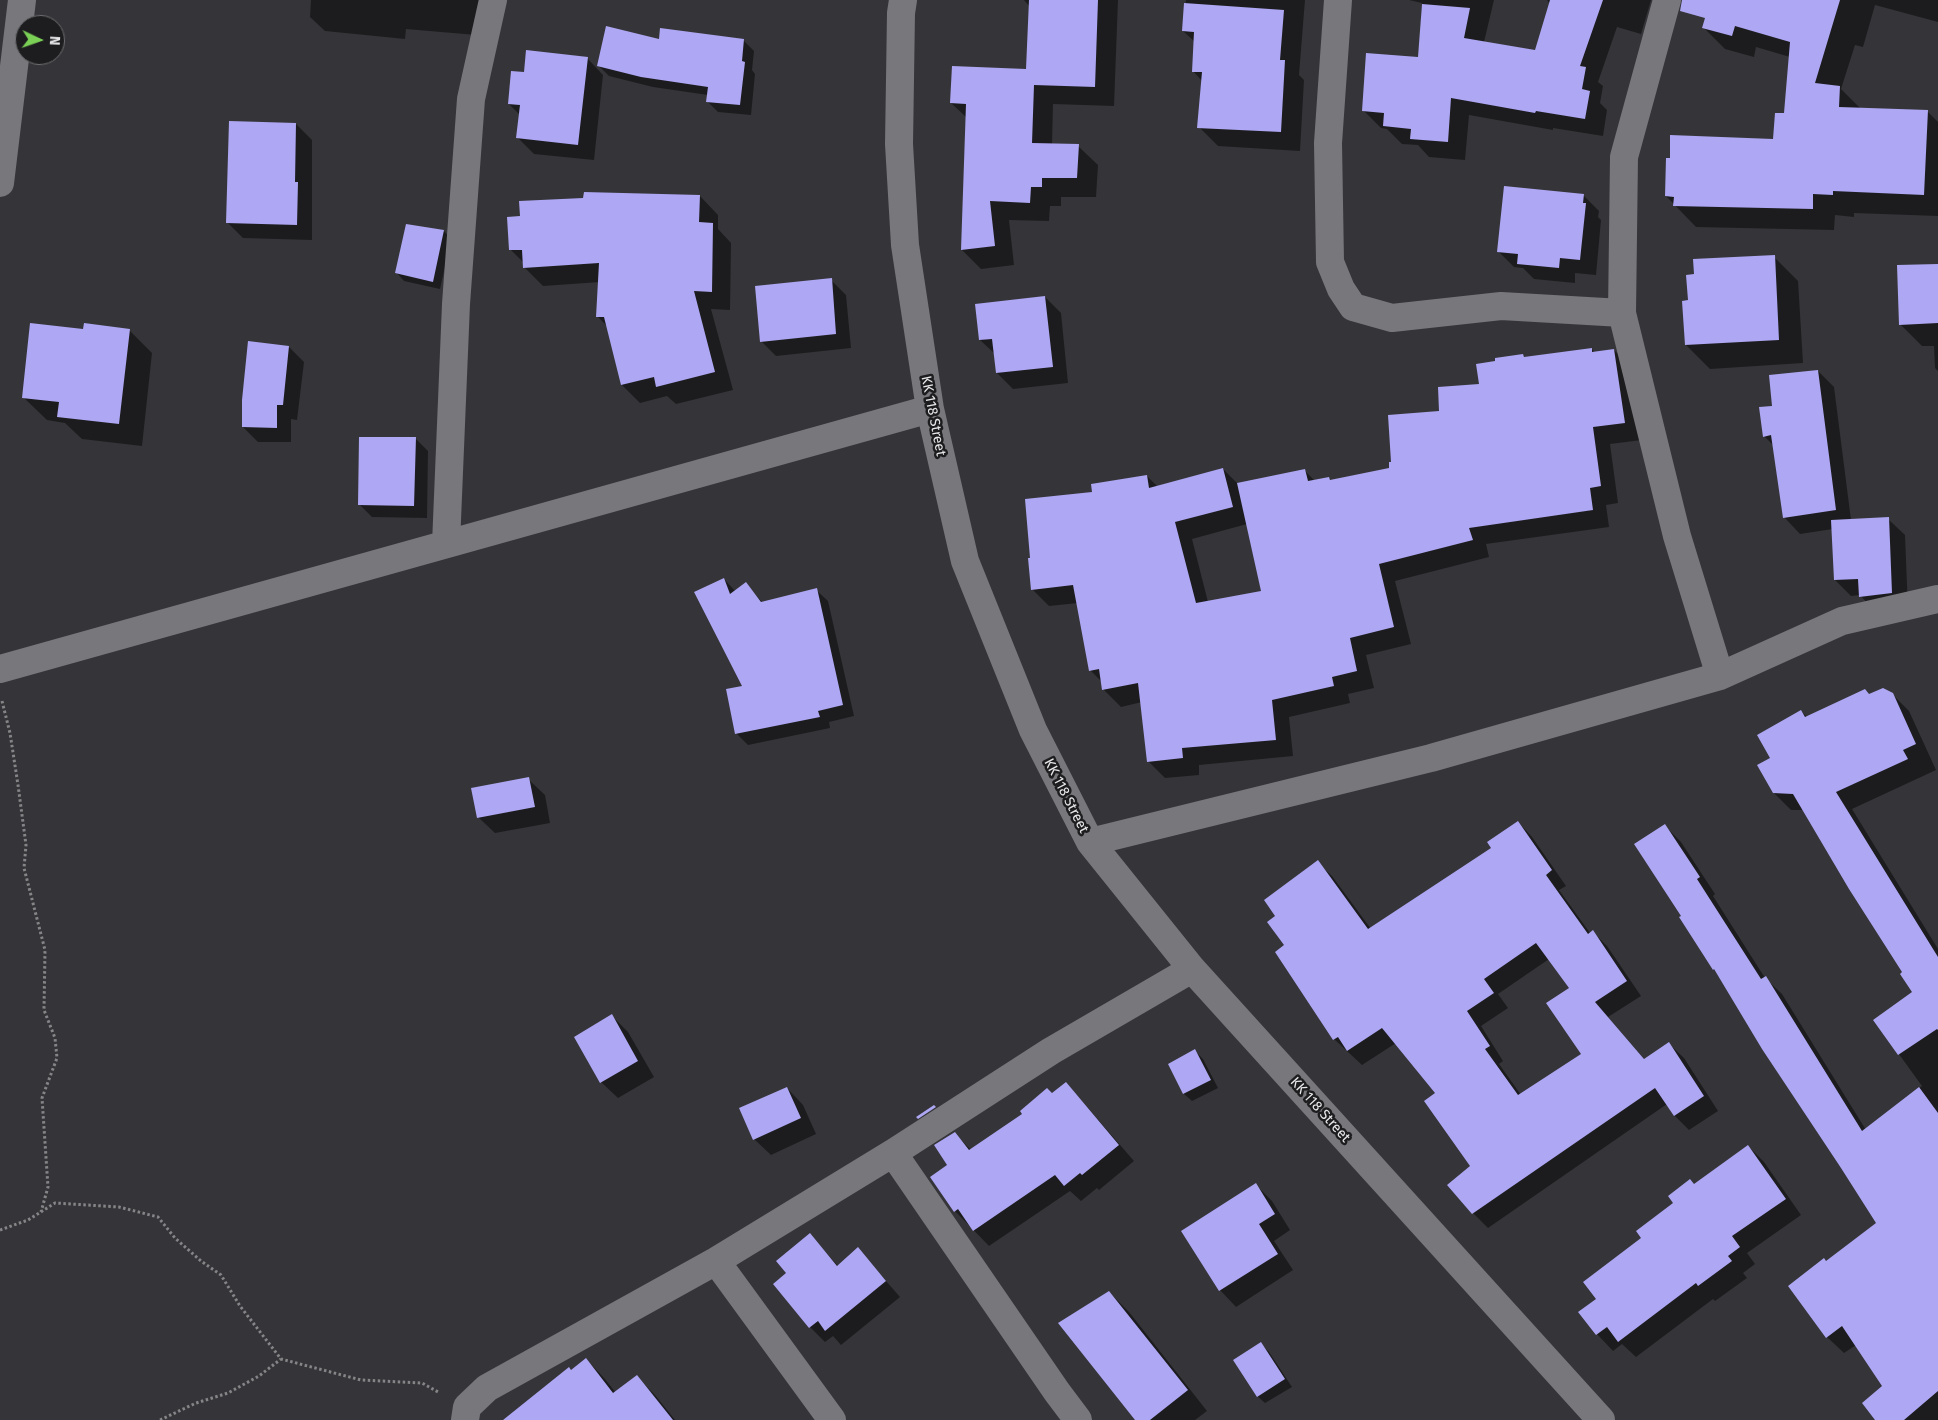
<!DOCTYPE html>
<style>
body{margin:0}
#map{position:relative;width:1938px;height:1420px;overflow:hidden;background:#353539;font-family:"Fira Sans",sans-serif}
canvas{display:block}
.north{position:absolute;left:15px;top:15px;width:50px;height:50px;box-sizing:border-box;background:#1d1d1f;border:1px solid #6e6e71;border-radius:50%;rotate:93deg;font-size:14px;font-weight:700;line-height:20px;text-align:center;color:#e8e8eb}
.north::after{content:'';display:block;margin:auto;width:18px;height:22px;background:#7bd156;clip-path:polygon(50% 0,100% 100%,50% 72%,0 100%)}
</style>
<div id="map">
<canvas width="1938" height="1420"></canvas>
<div class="north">N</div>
</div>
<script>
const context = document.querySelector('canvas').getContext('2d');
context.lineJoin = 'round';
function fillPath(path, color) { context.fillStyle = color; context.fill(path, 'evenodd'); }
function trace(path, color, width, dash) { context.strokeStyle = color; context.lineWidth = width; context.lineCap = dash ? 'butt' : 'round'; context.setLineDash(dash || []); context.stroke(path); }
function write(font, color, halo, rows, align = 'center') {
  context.font = font + ' "Fira Sans",sans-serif'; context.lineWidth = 5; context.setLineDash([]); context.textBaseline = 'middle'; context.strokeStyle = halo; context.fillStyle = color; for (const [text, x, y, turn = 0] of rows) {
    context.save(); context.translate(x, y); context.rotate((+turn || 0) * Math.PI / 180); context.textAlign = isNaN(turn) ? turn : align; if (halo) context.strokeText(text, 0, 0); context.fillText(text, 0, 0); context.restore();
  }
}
fillPath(new Path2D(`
 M311,0H485L476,35L406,29L405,39L325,31L310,17Z
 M1024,0H1118L1114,106L1053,104L1052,145L1078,146L1098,165L1096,197H1061V206H1050L1049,221L1009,220L1014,265L981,269L962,250L966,117L951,103L1027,70L1030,7Z
 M1186,0H1305L1299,75L1304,80L1300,151L1218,146L1199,127L1202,81L1193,71L1195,42L1183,31Z
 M1409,0H1494L1484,42L1536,51L1550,4L1547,0H1651L1641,34L1617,27L1598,82L1603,86L1600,103L1607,110L1603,136L1553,128V130L1469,115L1465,160L1429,157L1418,145L1402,144L1387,129L1381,128L1364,111L1419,58L1422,3Z
 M1703,0H1938V22L1875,5L1863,47L1855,45L1841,89L1861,109L1927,111L1938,122V216L1854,213V217L1835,215L1834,230L1696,227L1666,196L1774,140L1785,115L1790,57L1756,47L1754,57L1725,49L1703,27L1709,7Z
 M661,29L744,41L754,51L752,70L755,74L751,115L718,112L707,101L708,95L653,87L609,76L598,65L660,41Z
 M587,58L603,75L594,160L534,154L518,138L520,115L509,104L525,74Z
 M296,124L312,140V240L243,238L228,223Z
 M1583,195L1599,211L1598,217L1601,220L1596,275L1575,273V283L1534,279L1523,268L1514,267L1499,252Z
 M700,196L718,215V229L731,243L730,310L711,309L733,390L676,404L667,396L640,403L622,385L608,327L598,317L600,282L543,286L524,267V263L511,250Z
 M444,231L451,239L440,289L404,281L397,273Z
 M1774,257L1798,281L1803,363L1710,369L1686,345L1689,301Z
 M1938,265V371L1935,368L1934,346H1922L1900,324Z
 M831,280L846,295L851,348L776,356L761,341Z
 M1045,297L1061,313L1068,383L1013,389L997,373L995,354L980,340Z
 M84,330H129L152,353L142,446L82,439L65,423L47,420L23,397Z
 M289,347L304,362L297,420L291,419V442H258L243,427Z
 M1592,349L1595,353L1614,350L1631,367L1642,440L1610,444L1618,503L1606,505L1609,527L1486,544L1489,557L1395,581L1411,644L1366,655L1374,688L1348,694L1350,703L1289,717L1293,756L1199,765V775L1165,778L1148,761L1142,702L1121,707L1104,690L1102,682L1091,671L1078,603L1049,606L1032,589L1093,493L1147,476L1158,487L1223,469L1238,484L1305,471L1315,481L1329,478L1331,481L1390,469L1392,463L1441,413L1523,356L1526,358ZM1247,524L1262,592L1208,602L1192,539Z
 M1818,371L1834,387L1851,520L1888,519L1905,535L1908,609L1876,613L1860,595L1851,596L1835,580L1833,529L1800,534L1784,517L1774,446L1764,436L1773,407Z
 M415,438L428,451L427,518L372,517L359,504Z
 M724,579L736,592L746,584L763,603L816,590L828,601L854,716L829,722L830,728L748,745L736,733L744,686Z
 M1892,694L1909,711L1936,770L1852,809L1938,949V1420H1877L1884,1387L1856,1345L1844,1353L1827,1337L1826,1262L1878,1223L1681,918L1683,917L1665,826L1681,842L1715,894L1713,896L1765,978L1782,994L1866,1130L1922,1086L1875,1021L1914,992L1904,973L1804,810H1791L1774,793L1772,758L1801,711L1807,717L1869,695Z
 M528,779L545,795L550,823L495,833L478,817Z
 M1518,822L1532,837L1566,886L1559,890L1590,933L1593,932L1607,946L1641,996L1608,1017L1645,1060L1669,1044L1684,1058L1718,1111L1689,1130L1675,1116L1667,1104L1488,1228L1473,1213L1472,1166L1437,1093L1396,1043L1362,1065L1334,1039L1277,952L1286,945L1277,916L1317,862L1332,876L1371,929L1493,848ZM1549,959L1570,988L1583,1055L1521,1095L1499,1064L1503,1061L1481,1026L1508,1008L1498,994Z
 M612,1016L628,1032L654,1077L618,1098L601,1082Z
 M1195,1051L1203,1059L1218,1088L1192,1101L1184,1094L1170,1064Z
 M1065,1084L1081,1100L1134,1161L1099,1190L1097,1188L1081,1201L1070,1191L989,1246L955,1211L949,1165L954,1133L971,1150L1052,1095Z
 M787,1088L803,1105L816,1134L771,1155L754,1139Z
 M1748,1146L1764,1162L1801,1215L1747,1253L1755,1264L1743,1273L1747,1278L1715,1301L1713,1299L1636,1357L1622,1344L1613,1351L1597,1334L1580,1312L1598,1299L1643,1238L1675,1203L1694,1185Z
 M1256,1185L1272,1201L1290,1230L1274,1241L1293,1270L1236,1307L1220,1290Z
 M810,1235L838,1266L858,1249L900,1297L841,1345L833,1336L825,1342L810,1327L788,1274Z
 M1109,1292L1129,1312L1207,1411L1195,1420H1137Z
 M1261,1344L1269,1352L1292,1387L1265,1403L1257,1396Z
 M586,1359L604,1378L616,1393L637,1377L655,1395L675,1420H527L571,1371Z`), '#0007');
fillPath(new Path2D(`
 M1029,0H1098L1095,87L1034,85L1032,143L1079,144L1077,178H1042V187H1031L1030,203L990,201L995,246L961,250L966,104L950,103L952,66L1026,69Z
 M1550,0H1603L1580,66L1586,67L1582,89L1590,91L1585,119L1536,111L1535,113L1451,98L1448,142L1410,139L1411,129L1383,126L1384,113L1362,111L1366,53L1418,57L1422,4L1470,8L1464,38L1535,50Z
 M1682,0H1840L1815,83L1840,86L1839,107L1928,110L1924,195L1833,191V195L1813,194V209L1673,206L1674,197L1665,196L1666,158H1670V135L1773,139L1775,113H1784L1790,42L1735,26L1732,36L1702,28L1705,18L1680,11Z
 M1184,3L1284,10L1280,60H1285L1281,132L1197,128L1202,72H1192L1194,32L1182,31Z
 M606,26L659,39L660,28L744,39L742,61L745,62L740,105L706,102L708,87L641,77L597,66Z
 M526,50L588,57L578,145L516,138L520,105L508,104L511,71L524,72Z
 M229,121L296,123L295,182H298L297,225L226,223Z
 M1504,186L1584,194L1583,203H1586L1580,260L1560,258L1559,268L1517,264L1518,254L1497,252Z
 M584,192L700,195L699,222L713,223L712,292L694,291L715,372L656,387L654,377L621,385L604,317H596L599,263L523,268L522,250H509L507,217L520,216L519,201L583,198Z
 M406,224L444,230L433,282L395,273Z
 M1775,255L1779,340L1685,345L1682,301L1688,300L1686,275L1694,274L1693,259Z
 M1938,264V323L1899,325L1897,265Z
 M832,278L836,334L760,342L755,286Z
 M1045,296L1053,367L996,373L992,339L979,340L975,304Z
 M30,323L83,329L84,323L130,329L119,424L57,417L59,402L22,398Z
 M248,341L289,346L283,405H277V428L242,427V400Z
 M1592,348V352L1614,349L1625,423L1593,427L1601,486L1590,488L1593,510L1469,528L1473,540L1379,564L1394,627L1350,638L1357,671L1332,677L1334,686L1272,700L1276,740L1182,748L1183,758L1147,762L1138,683L1102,690L1099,669L1089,671L1073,585L1031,590L1028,558H1030L1025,499L1092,492L1091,484L1147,475L1149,488L1223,468L1233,507L1175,522L1196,603L1261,591L1237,483L1305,469L1308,481L1329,477L1330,480L1389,468V462H1391L1388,415L1439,411L1438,387L1479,384L1476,364L1495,361V358L1523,354L1524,357Z
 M1818,370L1836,510L1783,518L1771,435L1763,437L1759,407L1772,406L1769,375Z
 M359,437H416L414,506L358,505Z
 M1889,517L1892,593L1859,597L1858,579L1834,580L1831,520Z
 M724,578L730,594L746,582L761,602L817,588L843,705L818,711L820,717L735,734L726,689L742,686L694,592Z
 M1883,688L1893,693L1916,744L1903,750L1908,759L1836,792L1938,957V1030L1937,1029L1898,1055L1873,1020L1912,992L1900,974L1902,972L1849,889L1793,794L1773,793L1757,765L1770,758L1757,735L1801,710L1805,717L1865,689L1869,694Z
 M529,777L535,807L477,818L471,788Z
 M1518,821L1552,870L1546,875L1588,934L1593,930L1627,981L1595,1002L1644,1059L1669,1042L1704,1096L1674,1116L1655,1088L1472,1214L1447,1185L1470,1166L1424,1101L1435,1093L1382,1028L1347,1051L1338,1037L1333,1040L1275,952L1284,945L1267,922L1275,916L1264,900L1318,860L1368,929L1491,848L1487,842ZM1536,943L1569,988L1546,1003L1581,1054L1518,1095L1485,1049L1490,1046L1467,1011L1494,993L1484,979Z
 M1665,824L1700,877L1697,879L1761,979L1766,976L1862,1131L1919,1087L1938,1113V1391L1904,1420H1875L1862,1403L1882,1386L1842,1326L1826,1338L1788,1286L1824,1258L1826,1261L1876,1223L1841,1168L1762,1049L1714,969L1713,970L1679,917L1681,916L1634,844Z
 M612,1014L638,1061L600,1083L574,1037Z
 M1195,1049L1211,1080L1183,1094L1168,1064Z
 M1066,1082L1119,1145L1082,1175L1080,1173L1064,1186L1055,1175L973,1231L958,1209L954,1212L930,1177L947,1165L934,1145L955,1132L969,1150L1022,1114L1020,1111L1047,1088L1052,1093Z
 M787,1087L801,1118L753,1140L739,1108Z
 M934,1105L936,1107L918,1119L916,1117Z
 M1748,1145L1786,1199L1732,1236L1740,1247L1728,1256L1732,1261L1698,1286L1696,1283L1618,1342L1607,1327L1596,1335L1578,1312L1596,1299L1583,1282L1641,1238L1636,1231L1673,1203L1668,1196L1690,1179L1694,1184Z
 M1256,1183L1275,1214L1259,1224L1278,1254L1219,1291L1181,1231Z
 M810,1233L837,1266L858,1247L886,1281L825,1331L818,1321L809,1328L773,1284L786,1273L776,1261Z
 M1109,1291L1188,1390L1150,1420H1135L1058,1323Z
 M1261,1342L1285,1379L1257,1397L1233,1360Z
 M586,1358L613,1393L637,1375L673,1420H503L569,1367L571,1370Z`), '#aea7f3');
trace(new Path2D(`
 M2,701L10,733L18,785L26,845L24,868L45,950L44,1010L55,1038L57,1058L42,1098L48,1187L41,1212
 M0,1230L28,1220L55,1203L119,1207L158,1217L175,1238L201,1261L221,1275L240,1306L281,1359L361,1380L422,1383L440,1393
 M160,1420L196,1403L228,1393L259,1376L281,1359`), '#858588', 3, [2.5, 2.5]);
trace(new Path2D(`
 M903,0L901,13L899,144L905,245L930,409L965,561L1033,730L1090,842L1192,969L1601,1420
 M1338,0L1328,143L1330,262L1341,289L1353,307L1392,318L1501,306L1622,313
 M1667,0L1624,157L1622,313L1677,536L1720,676
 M0,183L22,0
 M446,544L456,304L471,99L493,0
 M0,669L930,409
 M1090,842L1431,758L1720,676L1842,621L1938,599
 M893,1153L1057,1392L1078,1420
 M716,1261L832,1420
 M465,1420L467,1407L487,1388L716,1261L893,1153L1051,1051L1192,969`), '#77777c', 28);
write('14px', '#e8e8eb', '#1d1d1f', [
 ["KK 118 Street",933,416,79],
 ["KK 118 Street",1066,796,63],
 ["KK 118 Street",1320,1110,48]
]);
</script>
